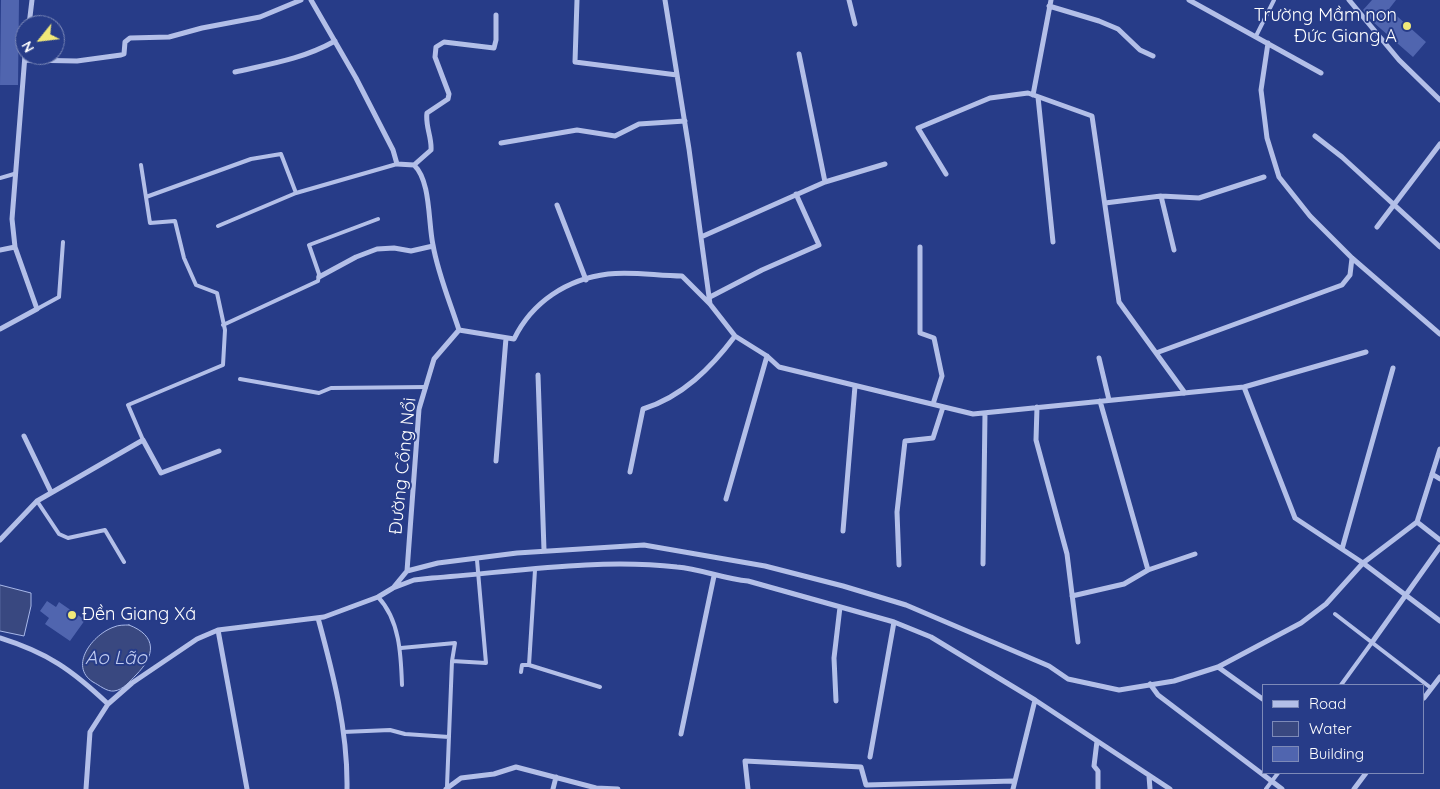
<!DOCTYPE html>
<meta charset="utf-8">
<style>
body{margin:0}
#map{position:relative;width:1440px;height:789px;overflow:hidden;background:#273c88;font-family:Quicksand,sans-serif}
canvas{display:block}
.legend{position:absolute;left:1262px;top:684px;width:162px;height:90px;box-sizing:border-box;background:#273c88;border:1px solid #7d8ab8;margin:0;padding:6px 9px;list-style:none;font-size:15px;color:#fff}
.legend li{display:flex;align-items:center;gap:10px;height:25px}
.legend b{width:25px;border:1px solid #7d8ab8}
.north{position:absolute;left:15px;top:15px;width:50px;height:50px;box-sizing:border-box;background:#273c88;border:1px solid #7d8ab8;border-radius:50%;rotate:241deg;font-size:14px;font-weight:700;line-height:20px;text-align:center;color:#fff}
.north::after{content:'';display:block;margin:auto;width:18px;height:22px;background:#f1e979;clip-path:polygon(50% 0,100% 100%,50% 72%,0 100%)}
</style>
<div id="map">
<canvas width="1440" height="789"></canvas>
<ul class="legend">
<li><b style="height:6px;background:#b3bfe8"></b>Road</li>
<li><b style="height:14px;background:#394880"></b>Water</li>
<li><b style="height:14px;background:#5065af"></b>Building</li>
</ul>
<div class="north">N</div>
</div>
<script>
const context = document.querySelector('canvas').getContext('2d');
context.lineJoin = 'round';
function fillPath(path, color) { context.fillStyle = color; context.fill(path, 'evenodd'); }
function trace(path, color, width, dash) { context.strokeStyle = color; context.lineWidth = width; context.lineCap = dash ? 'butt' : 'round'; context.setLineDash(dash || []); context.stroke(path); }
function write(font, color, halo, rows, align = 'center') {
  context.font = font + ' Quicksand,sans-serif'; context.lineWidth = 4; context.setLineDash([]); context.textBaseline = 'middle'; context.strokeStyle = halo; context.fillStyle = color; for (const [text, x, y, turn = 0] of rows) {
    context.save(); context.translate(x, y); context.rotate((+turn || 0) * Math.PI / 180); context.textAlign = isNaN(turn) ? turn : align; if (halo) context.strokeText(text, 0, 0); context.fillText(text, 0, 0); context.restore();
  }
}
const water = new Path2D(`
 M0,585L31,593V606L24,636L0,631Z
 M129,625C158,636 155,656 136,675C130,681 123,690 114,691C107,692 99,685 93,682C68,666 93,634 114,627C118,625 124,625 129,625Z`);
fillPath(water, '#394880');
trace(water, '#a8b8e9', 1);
fillPath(new Path2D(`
 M1,0H19L18,85H0Z
 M1372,0H1396L1389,9L1426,42L1413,57L1373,22L1363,10Z
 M47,601L56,607L59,602L85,620L70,641L45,624L49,618L40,611Z`), '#5065af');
trace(new Path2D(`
 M1256,36L1274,0
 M141,165L150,223L175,221L184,258L196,285L217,293L225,330L223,365L128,405L143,440
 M0,178L14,174
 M146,197L251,159L281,154L296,193
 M218,226L296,193L397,164
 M37,309L59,297L63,242
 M223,325L318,281L319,274L309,245L378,219
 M240,379L319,393L331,388L426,387
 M37,501L59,534L68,538L105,530L124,562
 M535,570L529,665L600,687
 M378,597C400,620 401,656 402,685
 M1335,614L1431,688
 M401,648L455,643L452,661L486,663L477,560
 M521,672L522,665H529
 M1341,685L1373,641
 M343,732L390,730L405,734L449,737
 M447,786L452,661
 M1266,789L1278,773`), '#b3bfe8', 4);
trace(new Path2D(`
 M311,0L356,78L393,150L397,164L414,165C431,181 428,222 433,245C438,274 450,302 459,330L434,359L419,409L407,571
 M577,0L575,62L677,75
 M665,0L689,149L710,304
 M849,0L855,24
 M1189,0L1321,73
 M1349,0L1399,60L1440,100
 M1049,6L1099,21L1118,29L1140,50L1153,56
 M29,25L32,0
 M1268,43L1261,90L1267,138L1279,177L1310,216L1352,258L1440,334
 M25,60L77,61L121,55L124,54L125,42L130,38L169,37L202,28L260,17L301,0
 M235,72C270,64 303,59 335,41
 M1033,95L1051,0
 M1038,97L1053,242
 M1315,136L1342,157L1440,247
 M501,143L577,130L615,136L639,124L685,121
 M414,165L431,150C432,137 425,126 427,113L448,99L449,94L435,57L436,47L444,42L494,48L496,40V15
 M946,174L918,128L990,98L1028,93L1092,116L1119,302L1185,393
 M825,182L885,164
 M1161,196L1199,198L1264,177
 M1105,203L1161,196L1174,250
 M557,205L586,280
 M1377,227L1440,144
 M701,237L825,182L799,54
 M920,247V333L934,338L942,376L933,404
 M0,250L15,247
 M319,277L356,257L377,249L394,248L411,251L433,246
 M710,297L762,270L819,245L796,194
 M0,329L37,309L15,247L12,219L25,55
 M459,330L514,339C532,302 567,279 608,274C632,271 658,276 682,276L710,304L735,336L767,356L779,367L973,414L1244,387L1366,352
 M1156,353L1342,285L1350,275L1352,258
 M1099,358L1109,400
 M538,375L544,550
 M1244,387L1295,518L1363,563L1440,621
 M1037,407L1036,440L1067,554L1078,642
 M24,436L51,492
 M496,461L506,338
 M630,472L643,409C682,397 711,368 735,336
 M1432,474L1440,479
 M726,499L767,356
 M1417,522L1440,540
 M843,531L855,386
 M0,540L37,501L143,440L161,473L219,451
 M1342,549L1393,368
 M983,564L985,413
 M899,565L897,512L905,441L933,438L943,407
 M1148,570L1195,554
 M393,588L414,580L432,578C513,572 596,558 677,567C701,569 724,579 748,581L894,622L931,637L1035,700L1170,789
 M1072,596L1124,584L1148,570L1100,401
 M318,618C333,673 348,731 347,789
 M218,630L247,789
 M0,638C48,653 72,670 108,704
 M1373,641L1440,547
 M1218,667L1264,700
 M1150,684L1158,695L1282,789
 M1424,698L1440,677
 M836,701L834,658L840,607
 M681,734L714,576
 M1097,741L1094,766L1098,771V789
 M870,757L894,622
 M1149,776L1150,789
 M86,789L90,732L108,704L132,683L197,639L218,630L324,617L378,597L393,588L407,571L438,563L517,553L644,545L765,566L843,586L906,605L1049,666L1068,679L1119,690L1174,681L1218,667L1301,623L1326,604L1363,563L1417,522L1440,449
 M446,789L461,778L494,774L516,767L596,788L618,789
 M553,789L556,777
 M748,789L745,761L861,767L866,785L1013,781
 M1013,789L1035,700
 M1354,789L1366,773`), '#b3bfe8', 5);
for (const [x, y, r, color] of [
 [1407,26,5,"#f1e979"],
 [72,615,5,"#f1e979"]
]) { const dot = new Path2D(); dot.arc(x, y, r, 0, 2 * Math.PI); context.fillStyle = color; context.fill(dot); trace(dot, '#273c88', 2); }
write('18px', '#fff', '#273c88', [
 ["Trường Mầm non",1397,16],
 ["Đức Giang A",1397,37],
 ["Đền Giang Xá",82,615,"left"]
], 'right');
write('18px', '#fff', '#273c88', [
 ["Đường Cổng Nổi",403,466,-84]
]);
write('italic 19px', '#bfcaf0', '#273c88', [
 ["Ao Lão",116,658]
]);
</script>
